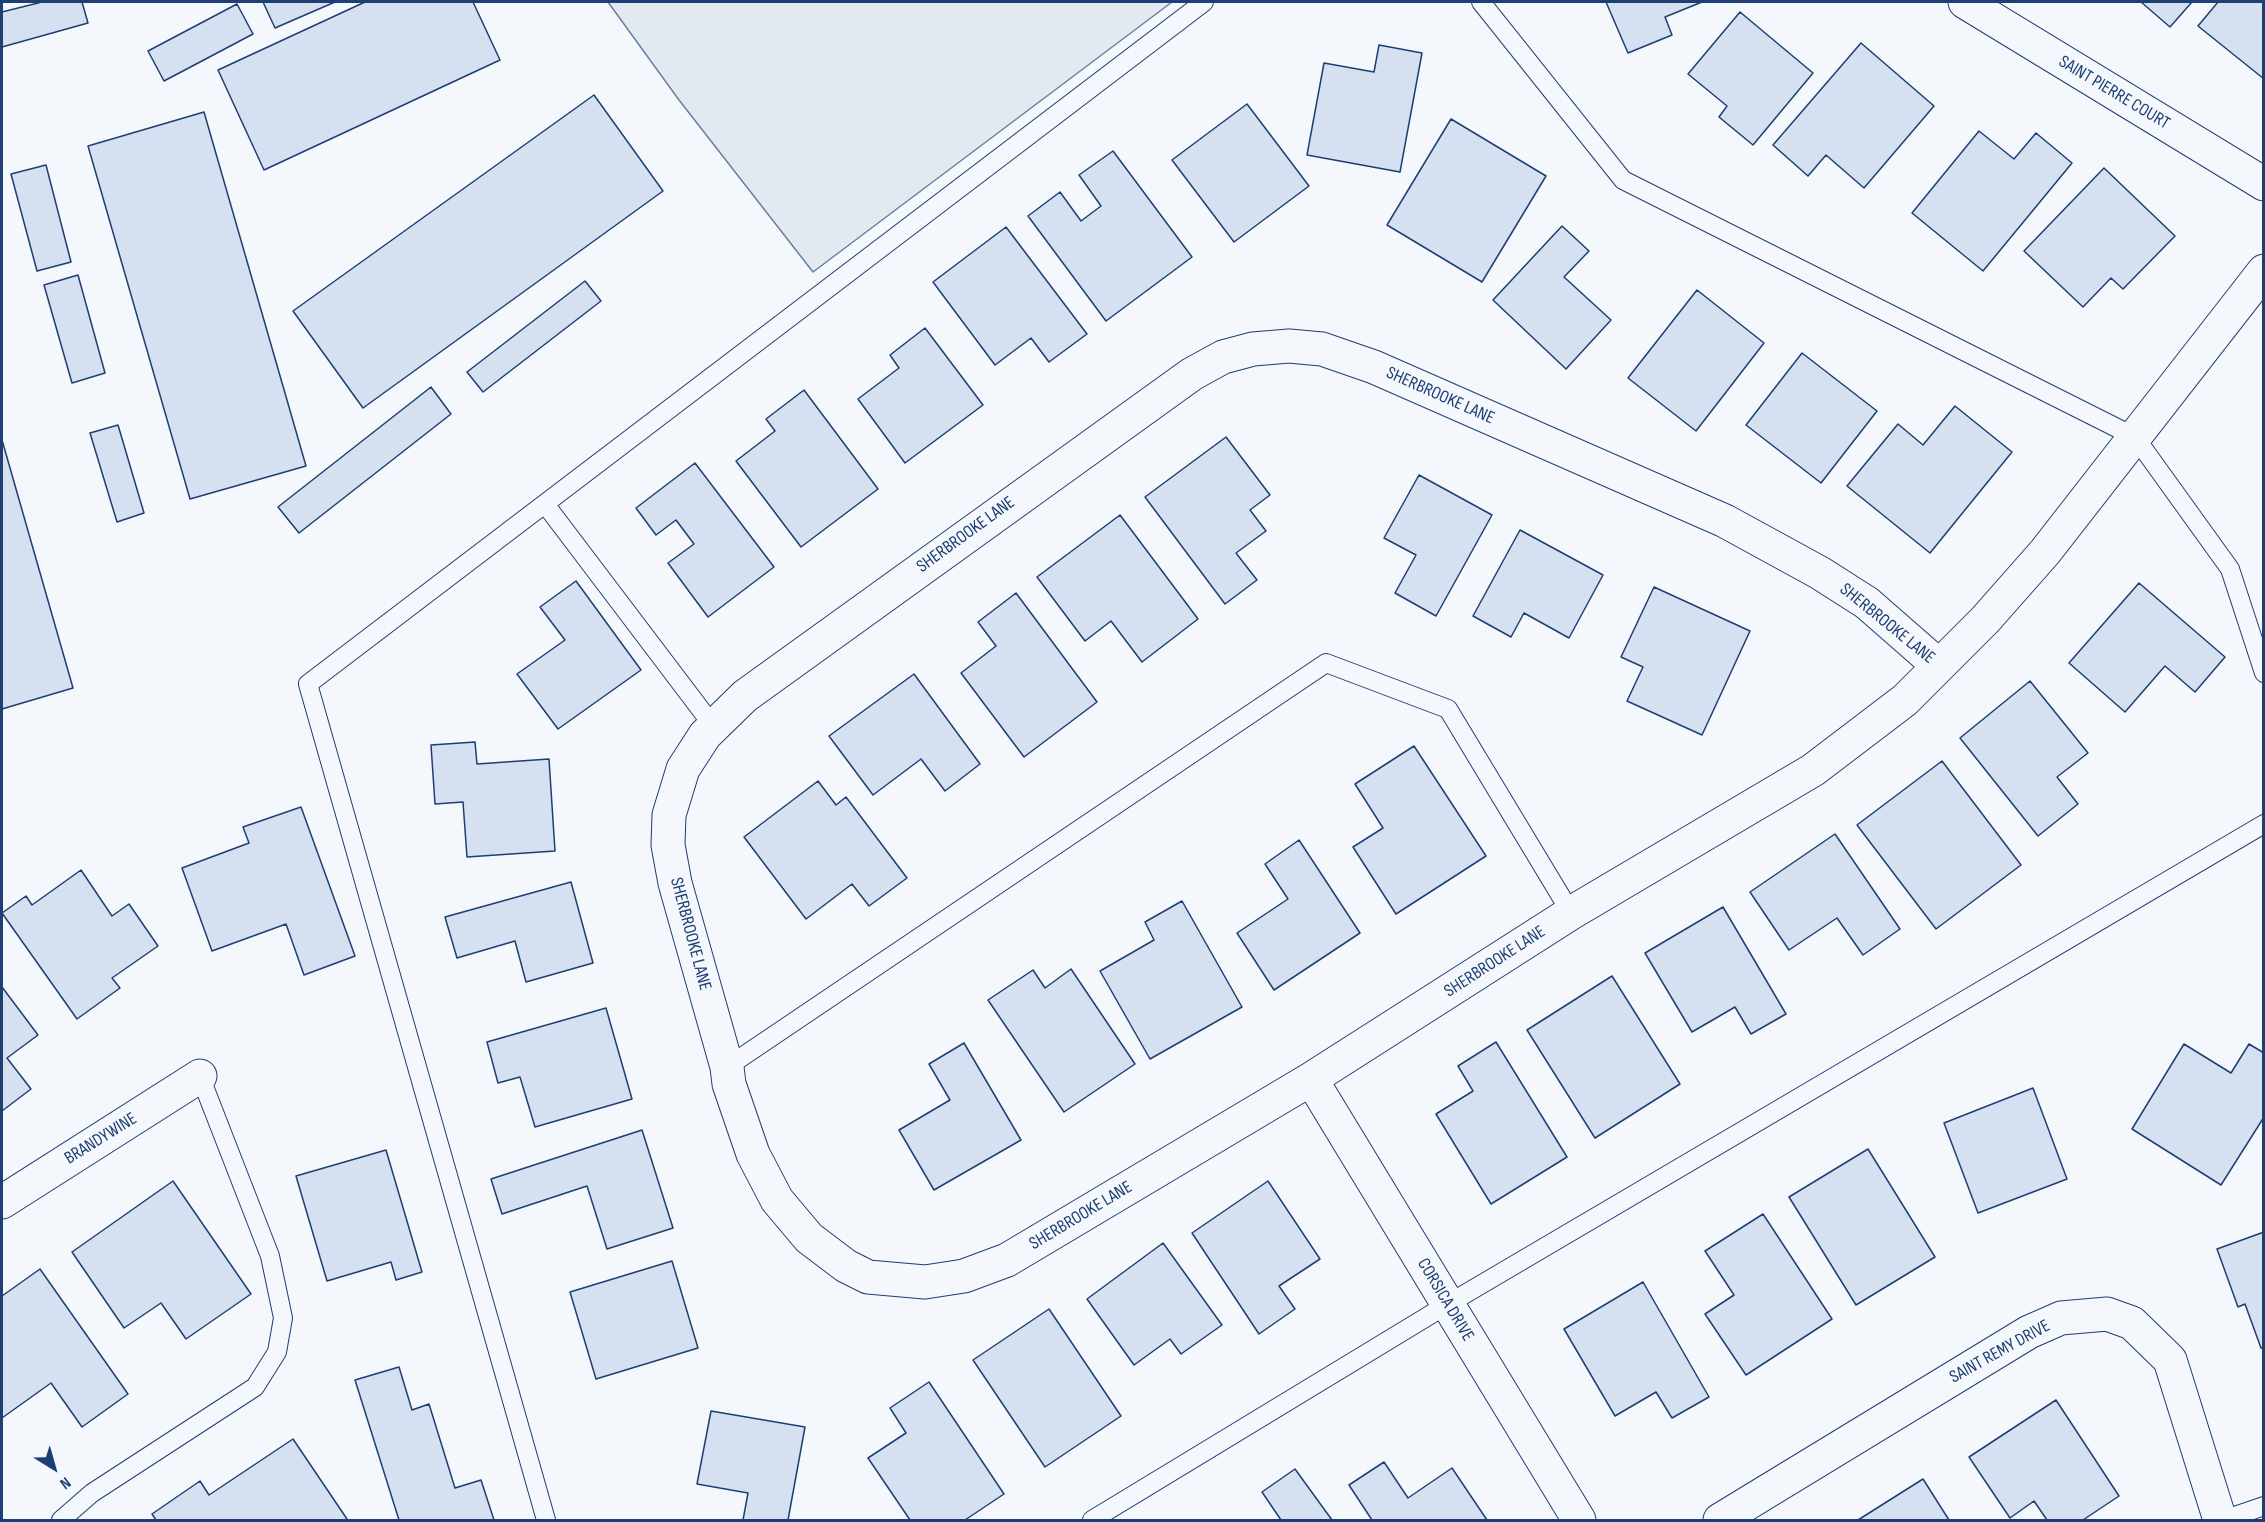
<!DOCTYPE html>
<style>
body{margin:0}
#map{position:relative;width:2265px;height:1522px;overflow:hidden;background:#f4f7fb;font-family:"Sofia Sans Condensed",sans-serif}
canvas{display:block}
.frame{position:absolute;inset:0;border:3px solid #1d3f73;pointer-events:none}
.north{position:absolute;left:24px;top:1438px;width:60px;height:60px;-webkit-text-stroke:4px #f4f7fb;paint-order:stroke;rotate:143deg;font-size:16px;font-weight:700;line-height:24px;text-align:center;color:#1d3f73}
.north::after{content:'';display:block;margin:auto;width:21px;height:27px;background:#1d3f73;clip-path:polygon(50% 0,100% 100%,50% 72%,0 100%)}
</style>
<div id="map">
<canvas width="2265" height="1522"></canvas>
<div class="frame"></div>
<div class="north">N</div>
</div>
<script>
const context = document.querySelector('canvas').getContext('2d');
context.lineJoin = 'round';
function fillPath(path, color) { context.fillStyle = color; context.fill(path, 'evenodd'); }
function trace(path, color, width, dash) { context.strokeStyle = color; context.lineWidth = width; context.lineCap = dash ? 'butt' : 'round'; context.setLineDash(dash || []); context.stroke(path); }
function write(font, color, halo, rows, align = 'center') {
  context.font = font + ' "Sofia Sans Condensed",sans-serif'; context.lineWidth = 4.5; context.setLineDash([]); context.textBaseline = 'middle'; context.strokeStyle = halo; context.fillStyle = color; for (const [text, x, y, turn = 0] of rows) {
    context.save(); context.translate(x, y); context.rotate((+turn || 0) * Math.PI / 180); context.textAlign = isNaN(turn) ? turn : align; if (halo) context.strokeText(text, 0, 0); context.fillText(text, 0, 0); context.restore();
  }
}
const green = new Path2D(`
 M608,2H1172L813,272L679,100Z`);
fillPath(green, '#e3e9f0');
trace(green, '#687fa3', 1.5);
const building = new Path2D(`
 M42,2H82L88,23L2,47V12Z
 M263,2H335L275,28Z
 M365,2H473L500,60L264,170L218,70Z
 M1606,2H1702L1665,17L1672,35L1628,53Z
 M2141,2H2192L2170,27Z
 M2218,2H2264V79L2198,26Z
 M237,4L253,34L164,81L148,51Z
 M1740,12L1813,73L1753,145L1719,117L1727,106L1688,74Z
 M1861,43L1934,106L1864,188L1826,155L1808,176L1773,145Z
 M1379,45L1422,53L1400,172L1307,155L1324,63L1374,72Z
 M594,95L663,191L363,408L293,311Z
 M1247,104L1309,186L1234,242L1172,160Z
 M204,112L306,466L190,499L88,146Z
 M1451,119L1546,176L1482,282L1387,225Z
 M1979,131L2014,159L2036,133L2072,163L1983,271L1912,213Z
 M1113,151L1192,257L1106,321L1028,216L1060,192L1081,221L1101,206L1079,175Z
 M46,165L71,262L37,271L11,174Z
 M2104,168L2175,236L2123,289L2111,278L2083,307L2024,251Z
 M1562,226L1589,251L1564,277L1611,320L1566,369L1493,300Z
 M1006,227L1087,334L1049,362L1031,338L995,365L933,282Z
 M78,275L105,373L72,383L44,285Z
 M585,281L601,301L483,392L467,372Z
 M1697,290L1764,343L1696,431L1628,378Z
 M925,328L983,405L905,463L858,399L899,368L890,355Z
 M1802,353L1877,411L1821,483L1746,425Z
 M431,387L451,414L299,533L278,507Z
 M804,390L878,489L801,547L736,461L775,431L766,419Z
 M1955,406L2012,452L1930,553L1847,486L1898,424L1923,445Z
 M118,425L144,513L117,522L90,433Z
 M1226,437L1270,495L1250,510L1266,531L1236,553L1257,580L1225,604L1145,497Z
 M2,440L73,688L2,709Z
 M695,463L774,567L708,617L668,563L694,544L676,520L656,535L636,508Z
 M1419,475L1492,515L1436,616L1395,593L1416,555L1384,538Z
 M1120,515L1198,619L1142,662L1111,621L1085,641L1037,577Z
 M1520,530L1603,575L1569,638L1524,613L1511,637L1473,616Z
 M576,581L641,670L558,729L517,674L565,640L540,607Z
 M2139,583L2225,657L2195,692L2165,666L2125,712L2069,663Z
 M1654,587L1750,631L1702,735L1627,701L1643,667L1621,657Z
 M1016,593L1097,702L1024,757L961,673L996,646L978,622Z
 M914,674L980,764L945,791L921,759L873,795L829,736Z
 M2030,681L2088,753L2057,777L2078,804L2038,836L1960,738Z
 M475,742L477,764L549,759L555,851L467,857L463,802L435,804L431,745Z
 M1414,746L1486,856L1396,914L1353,847L1383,828L1355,784Z
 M1942,761L2021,865L1936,929L1857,825Z
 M818,781L836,805L846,797L907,878L869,906L852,884L806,919L744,837Z
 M301,807L355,956L304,975L286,924L212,951L182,868L249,843L243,827Z
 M1835,834L1900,929L1863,955L1837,918L1789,950L1750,892Z
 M1299,840L1360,933L1274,990L1237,933L1288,899L1265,864Z
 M81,870L112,916L129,904L158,946L112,978L120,988L77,1019L2,913L26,896L32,905Z
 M571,882L593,963L526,982L515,941L457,958L445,917Z
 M1182,901L1242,1007L1150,1059L1100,971L1154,940L1145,922Z
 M1723,907L1786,1014L1751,1034L1735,1007L1692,1032L1645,953Z
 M1071,969L1135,1064L1064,1112L988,1000L1033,970L1045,988Z
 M1612,976L1680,1084L1595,1138L1527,1030Z
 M2,987L38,1035L7,1058L31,1089L2,1111Z
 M606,1008L632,1099L535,1127L520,1077L498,1083L487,1042Z
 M1496,1042L1567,1157L1491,1204L1436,1114L1473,1091L1458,1066Z
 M964,1043L1021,1140L934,1190L899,1130L950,1100L929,1064Z
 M2184,1044L2231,1073L2249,1044L2264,1053V1117L2221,1185L2132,1129Z
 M2033,1088L2067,1179L1978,1213L1944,1123Z
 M642,1130L673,1228L607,1249L587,1186L502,1214L491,1179Z
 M1868,1149L1935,1257L1856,1305L1789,1197Z
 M386,1150L422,1272L396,1280L391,1262L327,1281L296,1176Z
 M173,1181L251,1294L186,1339L161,1303L124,1328L72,1252Z
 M1268,1181L1320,1259L1279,1286L1295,1309L1259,1334L1192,1233Z
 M1763,1214L1832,1319L1746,1375L1705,1314L1734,1295L1705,1251Z
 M2264,1232V1347L2261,1348L2245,1304L2238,1307L2217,1249Z
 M1163,1243L1222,1325L1181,1354L1170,1339L1134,1365L1087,1299Z
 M672,1261L698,1348L596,1379L570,1292Z
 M40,1269L128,1394L82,1427L51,1383L2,1418V1296Z
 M1643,1282L1709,1397L1672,1418L1656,1392L1615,1416L1564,1329Z
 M1049,1309L1121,1416L1045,1467L973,1360Z
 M399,1367L412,1410L429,1404L455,1488L481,1480L494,1520H399L355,1380Z
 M929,1382L1004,1494L965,1520H910L868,1458L906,1433L890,1408Z
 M2056,1400L2119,1496L2083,1520H2047L2034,1501L2010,1518L1969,1457Z
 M711,1411L805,1427L788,1520H743L748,1493L697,1484Z
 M293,1439L347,1519L345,1520H156L152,1514L200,1481L209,1495Z
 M1384,1462L1408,1498L1452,1468L1487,1520H1372L1349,1485Z
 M1295,1469L1332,1520H1281L1262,1492Z
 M1923,1479L1949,1520H1858Z`);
fillPath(building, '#d5e0f0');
trace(building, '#1d3f73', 1.5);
const lane = new Path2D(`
 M1481,2L1623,180L2135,437L2230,569L2264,673
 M545,504L714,727
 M727,1067L1326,663L1448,709L1571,913
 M61,1520L92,1493L255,1387L277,1352L283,1318L270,1256L200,1076
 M546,1520L308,684L1204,2
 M1092,1520L1448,1304L2264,824
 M2223,1520L2264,1506`);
const street = new Path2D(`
 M1965,2L2264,184
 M1939,666L1867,603L1820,573L1725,521L1374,367L1322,349L1289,346L1253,349L1223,357L1192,374L745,696L705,735L683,769L669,815L668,845L675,883L727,1067L729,1084L753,1154L777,1200L809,1238L846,1266L868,1277L925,1282L964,1276L1007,1260L1311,1079L1571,913L1813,770L1905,700L1985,620L2045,552L2264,271
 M1311,1079L1579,1520
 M2,1202L200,1076
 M1720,1520L2029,1332L2061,1318L2107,1314L2132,1323L2170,1360L2220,1520`);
trace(lane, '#1d3f73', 20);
trace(street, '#1d3f73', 35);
trace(lane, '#f4f7fb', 18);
trace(street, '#f4f7fb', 33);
write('18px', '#1d3f73', '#f4f7fb', [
 ["SAINT PIERRE COURT",2114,93,31],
 ["SHERBROOKE LANE",1440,396,24],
 ["SHERBROOKE LANE",966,535,-36],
 ["SHERBROOKE LANE",1887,624,39],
 ["SHERBROOKE LANE",690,934,75],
 ["SHERBROOKE LANE",1495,962,-33],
 ["BRANDYWINE",101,1139,-32],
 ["SHERBROOKE LANE",1081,1216,-31],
 ["CORSICA DRIVE",1445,1300,59],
 ["SAINT REMY DRIVE",2000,1352,-29]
]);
</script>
